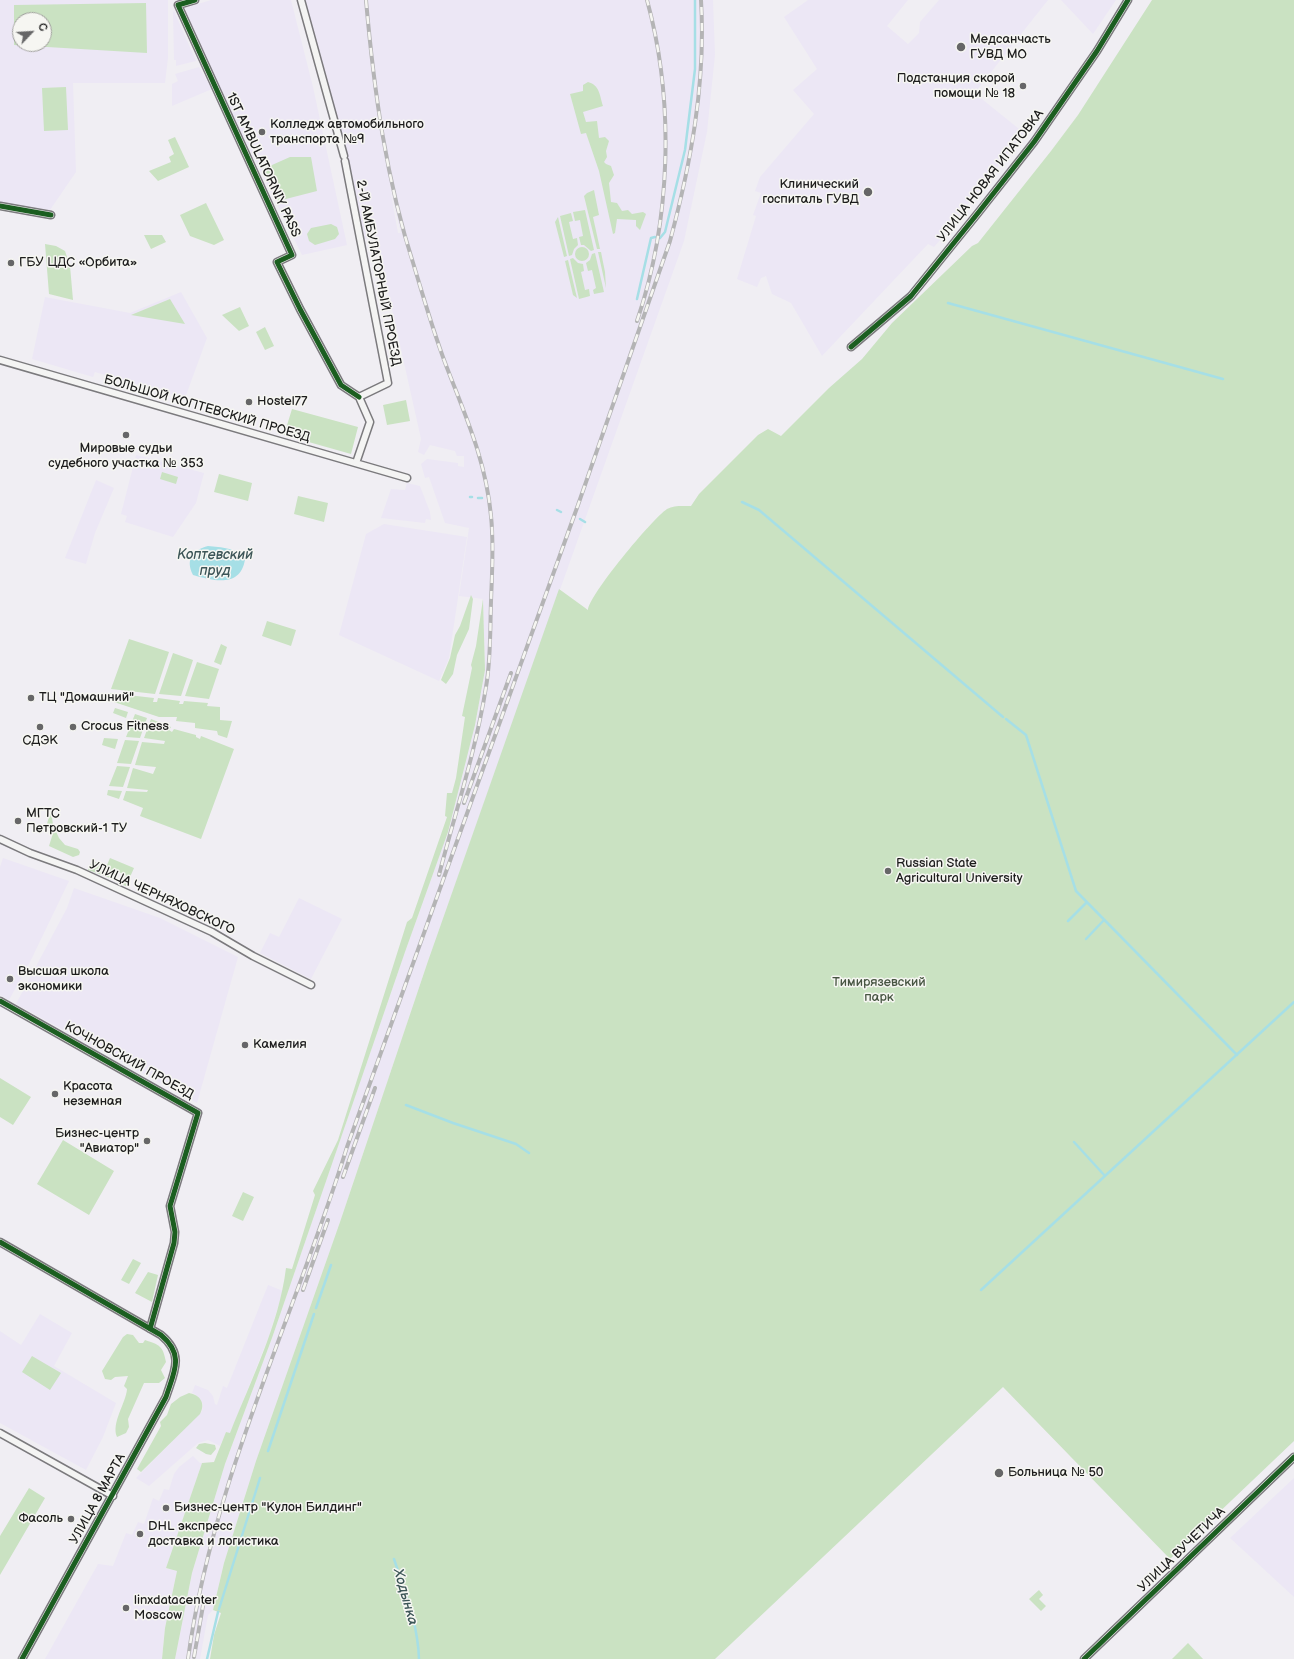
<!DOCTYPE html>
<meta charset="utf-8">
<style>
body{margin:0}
#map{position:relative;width:1294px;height:1659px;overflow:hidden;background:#f0eef3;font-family:"Balsamiq Sans",sans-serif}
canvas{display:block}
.north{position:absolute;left:12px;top:12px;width:40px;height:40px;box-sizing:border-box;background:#f6f6f2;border:1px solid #9f9f9c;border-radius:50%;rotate:65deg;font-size:11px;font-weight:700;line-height:16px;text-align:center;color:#1c1c1c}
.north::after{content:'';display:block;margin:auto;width:14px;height:18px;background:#666667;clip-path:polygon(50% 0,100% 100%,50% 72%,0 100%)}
</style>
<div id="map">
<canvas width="1294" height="1659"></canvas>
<div class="north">С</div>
</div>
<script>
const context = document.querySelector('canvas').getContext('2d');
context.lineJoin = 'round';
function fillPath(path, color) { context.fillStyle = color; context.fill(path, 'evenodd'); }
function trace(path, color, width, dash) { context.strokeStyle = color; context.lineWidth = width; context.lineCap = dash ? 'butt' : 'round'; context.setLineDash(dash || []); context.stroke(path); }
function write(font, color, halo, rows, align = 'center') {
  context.font = font + ' "Balsamiq Sans",sans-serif'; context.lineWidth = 3; context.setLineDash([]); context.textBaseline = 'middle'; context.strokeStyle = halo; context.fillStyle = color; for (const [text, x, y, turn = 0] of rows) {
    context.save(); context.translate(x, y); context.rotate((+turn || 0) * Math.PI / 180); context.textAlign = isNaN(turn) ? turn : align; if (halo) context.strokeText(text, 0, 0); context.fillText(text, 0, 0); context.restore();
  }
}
fillPath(new Path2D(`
 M0,0H168V58L165,83H73L76,172L50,210L0,202ZM20,20H44V44H20Z
 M211,0H291L313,87L347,245L302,255L195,39L185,8Z
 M302,0H713L715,55L707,132L684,241L428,961L340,1222L256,1461L224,1563L213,1610L208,1615L200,1659H175L192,1573L225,1464L272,1338L405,952L448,832L475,725L485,670L483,599L459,596L469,528L445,523L429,477L425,478L421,464L427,459L458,463V466L464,467V456H457L455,451L430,445L424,455L418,452L421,439L376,237L364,239L353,181ZM389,183L401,233H398Z
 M808,0H908L887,26L908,44L919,33L920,22L939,0H1048L973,95H977L1024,133L964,209L960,217L934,247L928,244L822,356L791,303L772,294L766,276L761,278L757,287L737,279L756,216L753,215L761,193L755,191L760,177L814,114L793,90L817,69L784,17Z
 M1061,0H1116L1093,34Z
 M174,11L196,61L176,66V60H174L173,12Z
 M199,67L212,89L172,106V84L178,81L175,74Z
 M181,292L207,338L185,398L95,372L93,377L32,359L45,297L130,313Z
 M136,455L204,473L196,503L173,537L125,522L127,516L121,514Z
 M96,480L114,488L95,533L86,564L65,558Z
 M407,483L420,486L430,512L431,520L426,519L425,523L381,518L391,489L405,490Z
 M384,524L467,537L449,658L439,681L339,635L366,534Z
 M3,858L69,881L30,962L9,1000L0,995V867Z
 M74,888L160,918L238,957L197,1103L16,1004L67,908Z
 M299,898L342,919L311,979L260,953L270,933L279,937Z
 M268,1285L283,1291L269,1336L230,1434L226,1432L220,1446L208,1440L198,1443L149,1486L136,1478L202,1411L203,1404L195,1394L192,1393L195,1385L208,1390L213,1396L215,1404L217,1405L223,1386L227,1388Z
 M40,1314L72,1333L54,1366L116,1403L103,1437L86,1470L0,1423V1331L21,1345Z
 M193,1456L200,1463H202L166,1568L177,1571L165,1628L162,1659H45L98,1564L113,1566L126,1533L132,1535L138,1522L144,1524L153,1498L159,1501L164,1489L169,1490L174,1474L179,1467Z
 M1294,1478V1597L1230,1538Z`), '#ece7f5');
fillPath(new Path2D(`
 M1152,0H1294V1441L1170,1559L1003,1387L715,1659H210L214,1635L221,1613L213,1610L224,1563L256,1461L340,1222L428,961L559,589L588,610C589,595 652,519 667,509C674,505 683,506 691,506L699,494L758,435L768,429L781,436L829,388L862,359L892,323L972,246L978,243L1051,151L1078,115Z
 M146,3L147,53L14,45V5ZM20,20H44V44H20Z
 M588,82C600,85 600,97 603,106L583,112L586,122L597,121L599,138L605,137L609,141L606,151L607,157L604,162L606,164L611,166L614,175L609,183L611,202L617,203L622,211L628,210L632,214L643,212L646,214L640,230L636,226V220L617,219L615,233L613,234L599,171L586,133L581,134L570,94L583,91V85Z
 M66,87L68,130L44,131L42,88Z
 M175,137L189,167L158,181L149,171L171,162L169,157L174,154L168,140Z
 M290,157H311L317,191L278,201L263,169Z
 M594,190L599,215L593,217L600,249H597L584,196L587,193Z
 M206,203L224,240L214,245L190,236L180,215Z
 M585,210L594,250L591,251L584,245H581L579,237L583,236L580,220L575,221L573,212Z
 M571,213L573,221L569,222L573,239L577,238L578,245L574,249L572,255L569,256L560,216Z
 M558,217L567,256L564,257L555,222Z
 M331,224L337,227L339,234L335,239L315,245L309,241L307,234L311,228Z
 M144,235H162L166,242L151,249Z
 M45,244L56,246L65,251L70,266L73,300L49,294Z
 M575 254a7 7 0 1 1 14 0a7 7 0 1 1-14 0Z
 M601,252L605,272L606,288L598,252Z
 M595,253L604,292L594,294L593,290L596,288L592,270L588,271L586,263L590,260L592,254Z
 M573,258L578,263L583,264L584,271L581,272L585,290L589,289L590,296L579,299L570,259Z
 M568,260L577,298L573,295L565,261Z
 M170,299L185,324L131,315Z
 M240,307L249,326L239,331L222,315Z
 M265,327L274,346L265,350L256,332Z
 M406,400L410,421L387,425L383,405Z
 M292,409L358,427L351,454L284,435Z
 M162,472L178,477L176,484L160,479Z
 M219,474L252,483L248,501L214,492Z
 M298,496L328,503L324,522L294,514Z
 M471,595L473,599L469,629L457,655L453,674L446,684L441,680L450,658L455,635L460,626Z
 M483,599L485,670L475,725L448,832L405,952L272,1338L225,1464L192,1573L175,1659H162L165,1628L177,1571L166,1568L202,1463L214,1462L226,1432L230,1433C251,1380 279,1325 286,1268L292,1269L315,1195L313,1191L338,1140L407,922L412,918L447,817L445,816L447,793H452L456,778L465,717L462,716L472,668L471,665L476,646Z
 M267,621L296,630L291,646L262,636Z
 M129,639L169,652L155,694L111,689Z
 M221,644L227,647L221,665L214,662Z
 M173,653L193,660L181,696L159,694Z
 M197,662L219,669L209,699L185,696Z
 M110,693L154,698L153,702H157L158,698L180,701L179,704H183L184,701L208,703L207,706L220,707V720L232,721L227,738L218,735L217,731L195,728V723L176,721L177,717H159L108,700Z
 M115,708L128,712L126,718L113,713Z
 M135,714L147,718L140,738L126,737Z
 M151,719L171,727L169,730L172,732L174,729L196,735V737L200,739L201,736L234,749L201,839L140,816L143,808L123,800L126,791L147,792L148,790L127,788L133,768L153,774L156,767L135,765L142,742L164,744L165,741L144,738Z
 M104,738L118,739L115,749L102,745Z
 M125,740L139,741L131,764L117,763Z
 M117,766L130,767L123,787L109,786Z
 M108,790L122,791L119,799L107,795Z
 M51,810L53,825L59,838L65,845L78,849L80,852L79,855L73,857L49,846L54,830L46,827Z
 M110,858L134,868L126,886L123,885L126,875L116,871L113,879L88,870L92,861L107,865Z
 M0,1078L31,1097L13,1125L0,1117Z
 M63,1140L114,1171L89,1215L37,1184Z
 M243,1192L254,1197L243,1221L232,1216Z
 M133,1259L141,1263L129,1284L121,1280Z
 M148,1272L158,1275L152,1302L135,1293Z
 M127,1334L133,1335L139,1343H143L145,1340C160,1345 163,1346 166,1362L161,1370L165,1378L159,1383H144L128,1419L129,1427L126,1433L117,1437C111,1423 126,1403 127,1389L124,1386L128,1376L115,1377L111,1380L105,1379L102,1371L123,1337Z
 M32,1356L61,1373L50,1390L22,1372Z
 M189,1393C200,1395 206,1403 200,1414L141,1472L137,1469L161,1426L160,1422L167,1415L171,1404L180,1397Z
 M205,1443L215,1445L216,1449L211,1455L206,1454L196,1448L199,1444Z
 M29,1488L45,1498L0,1575V1536Z
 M1039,1590L1043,1595L1039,1599L1046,1606L1041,1611L1029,1599Z
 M1188,1643L1203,1659H1172Z`), '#cae2c2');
fillPath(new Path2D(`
 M208,546C221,547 237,548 245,559C241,588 214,581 193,575C185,559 193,550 208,546Z`), '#a6dfe6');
trace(new Path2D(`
 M660,238L665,232L685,150L695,69V0
 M637,299L651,238L655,237
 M948,303L1223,379
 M470,497H472
 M478,498H482
 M742,502L759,510L1003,717
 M557,510L561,512
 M580,519L585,522
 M1006,719L1026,735L1076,891L1237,1055
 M1068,921L1087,902
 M1086,939L1104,920
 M406,1105L453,1123L516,1144L529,1153
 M1074,1142L1105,1176
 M981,1290L1294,1002
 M316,1308L331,1265
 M268,1451L314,1314
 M394,1559C405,1592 418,1624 419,1659
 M219,1609L260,1478
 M207,1659L218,1612`), '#a6dfe6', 2.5);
const street = new Path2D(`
 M195,0L178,5L292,255L277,262L300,309L341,385L359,397
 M301,0L344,156
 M345,161L388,383L359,397
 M0,206L51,215
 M851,347L911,296L978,213L1034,142L1097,51L1128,0
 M0,360L407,478
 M356,463L370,422L359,397
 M0,839L30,853L77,870L212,932L253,956L311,985
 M0,1001L198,1113L170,1206L175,1232L174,1243L150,1329
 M0,1242L161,1335C185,1355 174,1372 166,1397L22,1659
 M0,1433L113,1496
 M1084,1659L1294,1457`);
trace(street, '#7b7a7d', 9);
trace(street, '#f4f4f3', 6);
const rail = new Path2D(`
 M366,0C374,91 386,179 414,266C425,302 435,338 449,373C468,422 486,463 491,516C494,544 492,573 491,601C490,630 491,659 486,687C476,751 455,813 439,875
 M637,321C671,221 675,102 647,0
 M464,803L511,673
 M343,1177L375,1088
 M303,1290L328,1220
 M194,1657L204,1600
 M188,1659C212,1481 294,1318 347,1147L578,505L670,241C691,163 706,82 701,0`);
trace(rail, '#b4b4b5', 4);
trace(rail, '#f6f6f2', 2.5, [8]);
trace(new Path2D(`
 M195,0L178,5L292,255L277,262L300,309L341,385L359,397
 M0,206L51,215
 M851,347L911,296L978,213L1034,142L1097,51L1128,0
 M0,1001L198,1113L170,1206L175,1232L174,1243L150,1329
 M0,1242L161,1335C185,1355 174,1372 166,1397L22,1659
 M1084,1659L1294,1457`), '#1b5e20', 5);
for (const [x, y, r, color] of [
 [961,47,5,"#666667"],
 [1023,86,4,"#666667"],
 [262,132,4,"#666667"],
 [868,192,5,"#666667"],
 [11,263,4,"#666667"],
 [249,402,4,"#666667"],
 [126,435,4,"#666667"],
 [31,698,4,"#666667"],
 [40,727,4,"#666667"],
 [73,727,4,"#666667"],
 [18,821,4,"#666667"],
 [888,871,4,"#666667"],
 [10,979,4,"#666667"],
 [245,1045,4,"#666667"],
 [55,1094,4,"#666667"],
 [147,1141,4,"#666667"],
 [999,1473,5,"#666667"],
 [166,1508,4,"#666667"],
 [71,1519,4,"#666667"],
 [140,1534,4,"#666667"],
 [126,1608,4,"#666667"]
]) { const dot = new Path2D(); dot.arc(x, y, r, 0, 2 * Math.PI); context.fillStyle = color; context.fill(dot); trace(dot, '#f6f6f2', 1.5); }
write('13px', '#1c1c1c', '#f6f6f2', [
 ["Медсанчасть",970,40],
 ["ГУВД МО",970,55],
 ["Подстанция скорой",1015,79,"right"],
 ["помощи № 18",1015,94,"right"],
 ["Колледж автомобильного",270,125],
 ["транспорта №9",270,140],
 ["Клинический",859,185,"right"],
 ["госпиталь ГУВД",859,200,"right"],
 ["ГБУ ЦДС «Орбита»",19,263],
 ["Hostel77",257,402],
 ["Мировые судьи",126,449,"center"],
 ["судебного участка № 353",126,464,"center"],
 ["ТЦ \"Домашний\"",39,698],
 ["Crocus Fitness",81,727],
 ["СДЭК",40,741,"center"],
 ["МГТС",26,814],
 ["Петровский-1 ТУ",26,829],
 ["Russian State",896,864],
 ["Agricultural University",896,879],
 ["Высшая школа",18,972],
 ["экономики",18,987],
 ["Камелия",253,1045],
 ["Красота",63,1087],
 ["неземная",63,1102],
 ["Бизнес-центр",139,1134,"right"],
 ["\"Авиатор\"",139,1149,"right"],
 ["Больница № 50",1008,1473],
 ["Бизнес-центр \"Кулон Билдинг\"",174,1508],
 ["Фасоль",63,1519,"right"],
 ["DHL экспресс",148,1527],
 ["доставка и логистика",148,1542],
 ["linxdatacenter",134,1601],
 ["Moscow",134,1616]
], 'left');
write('13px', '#1c1c1c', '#f6f6f2', [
 ["1ST AMBULATORNIY PASS",263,165,65],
 ["УЛИЦА НОВАЯ ИПАТОВКА",991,176,-52],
 ["2-Й АМБУЛАТОРНЫЙ ПРОЕЗД",378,273,79],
 ["БОЛЬШОЙ КОПТЕВСКИЙ ПРОЕЗД",207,409,16],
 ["УЛИЦА ЧЕРНЯХОВСКОГО",162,898,25],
 ["КОЧНОВСКИЙ ПРОЕЗД",129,1061,29],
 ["УЛИЦА 8 МАРТА",98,1499,-61],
 ["УЛИЦА ВУЧЕТИЧА",1182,1550,-44]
]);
write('13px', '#475542', '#f6f6f2', [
 ["Тимирязевский",879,983],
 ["парк",879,998]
]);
write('italic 14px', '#3c5557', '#f6f6f2', [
 ["Коптевский",215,555],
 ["пруд",215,571],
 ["Ходынка",405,1597,74]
]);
</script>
